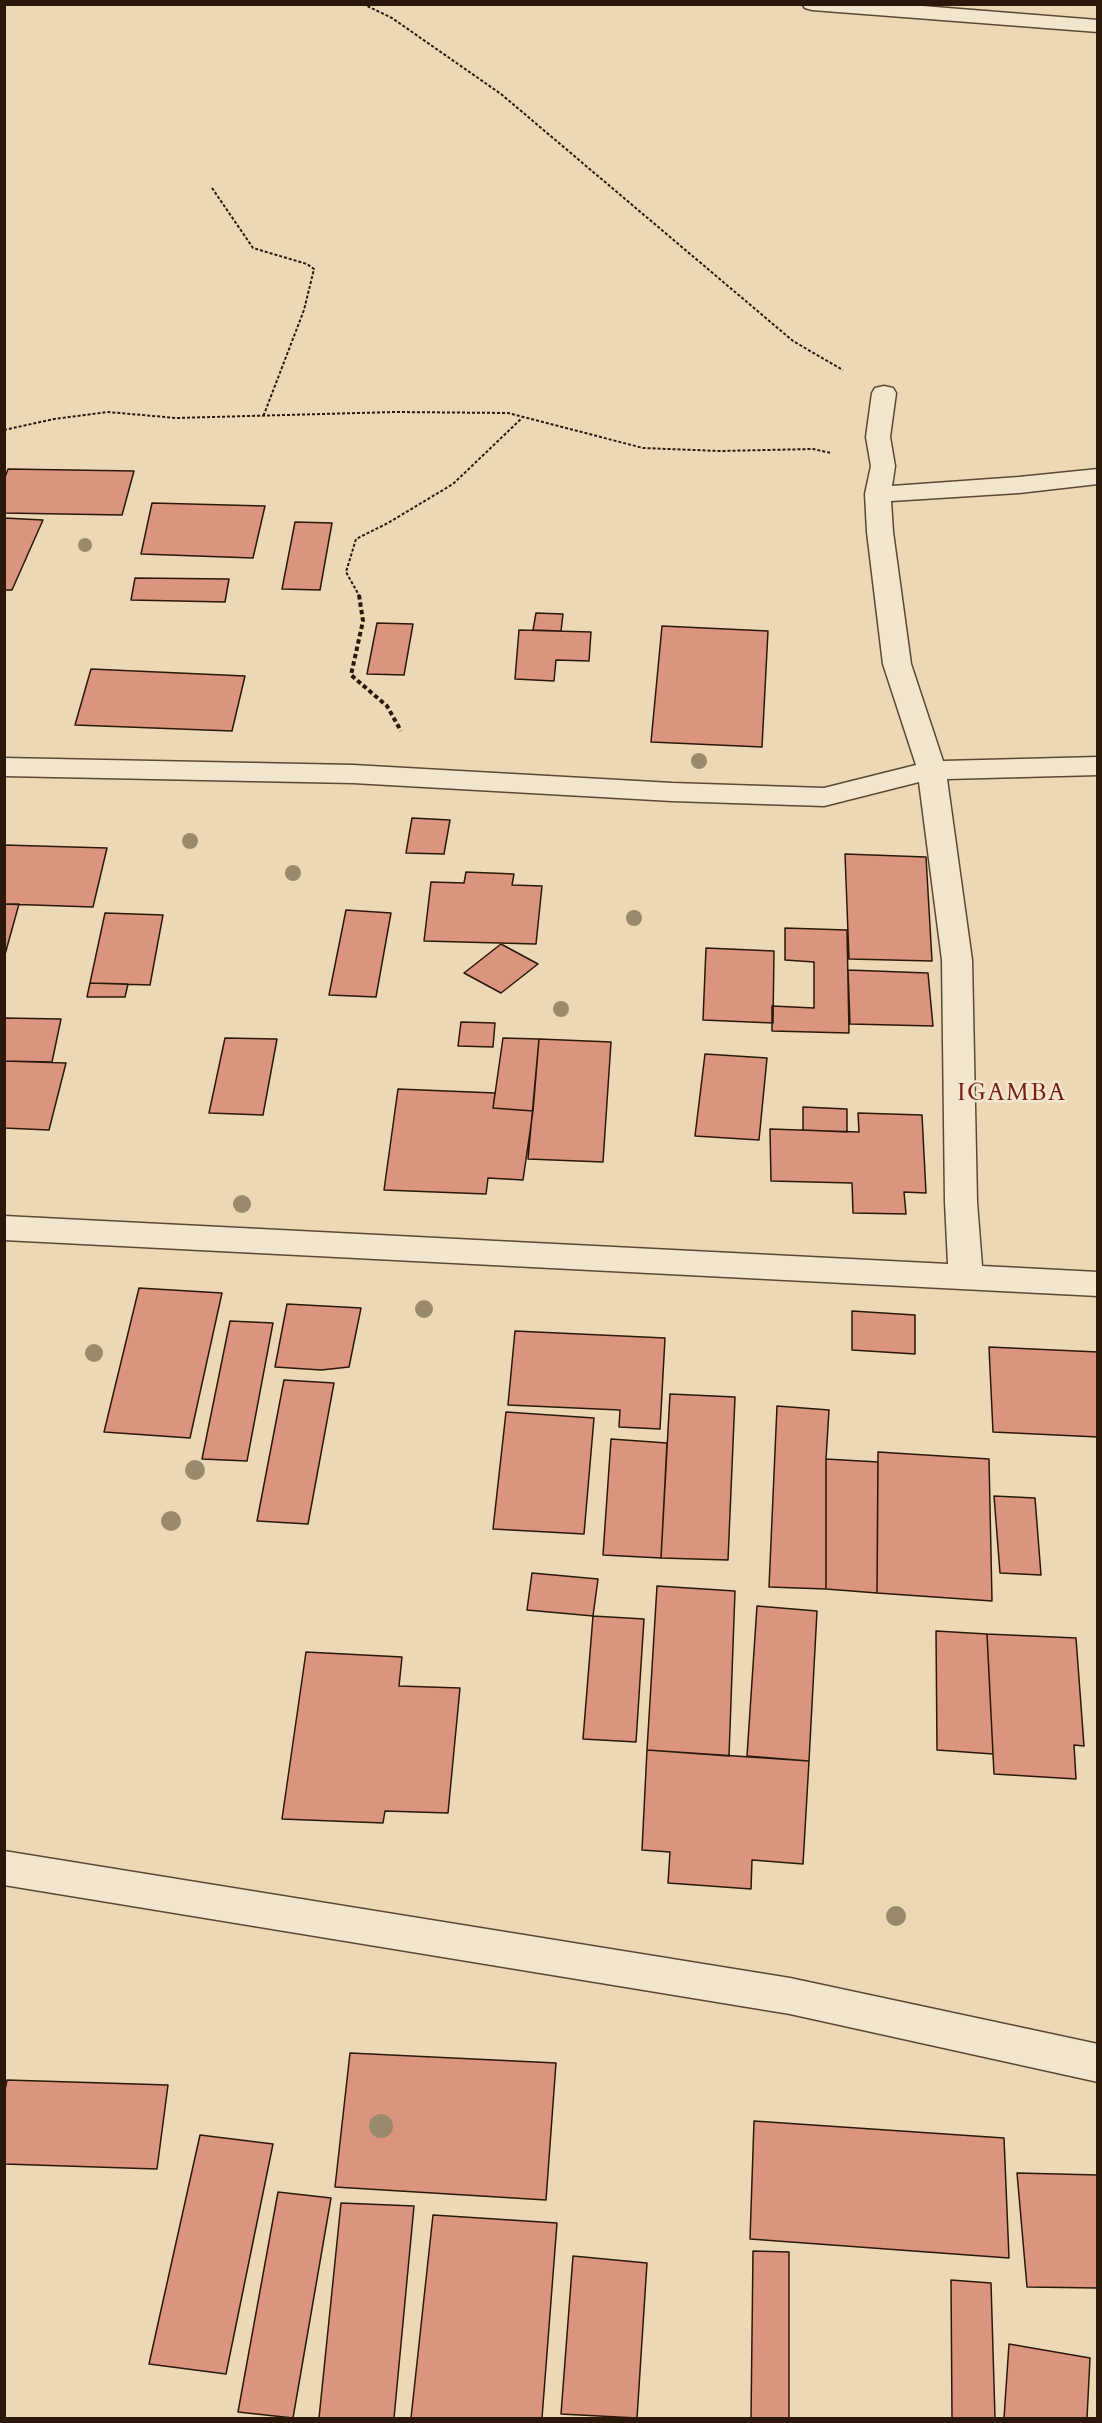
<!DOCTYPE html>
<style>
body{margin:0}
#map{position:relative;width:1102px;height:2423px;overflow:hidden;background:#edd8b5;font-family:Cardo,serif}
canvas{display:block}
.frame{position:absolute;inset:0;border:6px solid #2a190a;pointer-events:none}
</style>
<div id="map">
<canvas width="1102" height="2423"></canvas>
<div class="frame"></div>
</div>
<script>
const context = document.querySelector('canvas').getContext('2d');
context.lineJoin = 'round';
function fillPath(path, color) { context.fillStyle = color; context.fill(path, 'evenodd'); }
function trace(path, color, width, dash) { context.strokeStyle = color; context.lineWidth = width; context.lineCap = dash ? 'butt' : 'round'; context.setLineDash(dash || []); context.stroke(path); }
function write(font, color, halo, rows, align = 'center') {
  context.font = font + ' Cardo,serif'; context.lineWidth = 5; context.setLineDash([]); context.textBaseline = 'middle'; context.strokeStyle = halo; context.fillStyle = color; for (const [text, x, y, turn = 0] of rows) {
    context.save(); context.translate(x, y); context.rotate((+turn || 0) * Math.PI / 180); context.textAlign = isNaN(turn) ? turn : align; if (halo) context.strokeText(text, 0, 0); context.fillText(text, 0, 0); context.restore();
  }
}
const building = new Path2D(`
 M8,469L134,471L122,515L4,513V480Z
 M152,503L265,506L253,558L141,554Z
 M4,518L43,520L12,590H4Z
 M295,522L332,523L320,590L282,589Z
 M135,578L229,579L225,602L131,600Z
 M536,613L563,614L561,631L533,630Z
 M377,623L413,624L404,675L367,674Z
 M662,626L768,631L762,747L651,742Z
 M519,630L591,632L589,661L556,660L554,681L515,679Z
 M91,669L245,676L232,731L75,725Z
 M412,818L450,820L444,854L406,853Z
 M4,845L107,848L93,907L4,904Z
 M845,854L926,857L932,961L849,959Z
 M466,872L514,874L512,885L542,886L536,944L424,941L431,882L464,883Z
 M4,904H19L4,958Z
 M346,910L391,913L376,997L329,995Z
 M105,913L163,915L150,985L90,983Z
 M785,928L847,930L849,1033L772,1031V1006L814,1008V962L785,960Z
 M501,944L538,964L501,993L464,973Z
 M706,948L774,951L773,1023L703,1020Z
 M848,970L928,973L933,1026L850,1024Z
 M90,983L128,984L125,997H87Z
 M4,1018L61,1019L52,1062L4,1061Z
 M461,1022L495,1023L493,1047L458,1046Z
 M225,1038L277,1039L263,1115L209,1113Z
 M503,1038L539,1039L533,1111L493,1108Z
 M539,1039L611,1042L603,1162L528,1159Z
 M705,1054L767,1058L759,1140L695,1136Z
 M4,1061L66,1063L49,1130L4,1128Z
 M398,1089L495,1093L493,1108L533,1111L523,1180L488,1178L486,1194L384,1190Z
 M803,1107L847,1109V1132L803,1130Z
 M858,1113L922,1115L926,1193L904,1192L906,1214L853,1213L852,1183L771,1181L770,1129L859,1132Z
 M139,1288L222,1293L190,1438L104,1432Z
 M287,1304L361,1308L349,1367L321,1370L275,1367Z
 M852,1311L915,1315V1354L852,1350Z
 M230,1321L273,1323L247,1461L202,1459Z
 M515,1331L665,1338L660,1429L619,1427L620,1410L508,1405Z
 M989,1347L1098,1352V1437L993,1432Z
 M284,1380L334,1383L308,1524L257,1521Z
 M670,1394L735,1397L728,1560L661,1558Z
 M777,1406L829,1410L826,1459V1589L769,1587Z
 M506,1412L594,1418L584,1534L493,1529Z
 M611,1439L667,1443L661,1558L603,1555Z
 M878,1452L989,1459L992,1601L877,1593Z
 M826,1459L878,1462L877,1593L826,1589Z
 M994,1496L1035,1498L1041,1575L1000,1573Z
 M532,1573L598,1579L593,1616L527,1610Z
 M657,1586L735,1591L729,1756L647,1750Z
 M757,1606L817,1611L809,1761L747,1756Z
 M593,1616L644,1619L636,1742L583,1739Z
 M936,1631L987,1634L993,1754L937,1750Z
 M987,1634L1076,1638L1084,1746L1074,1745L1076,1779L994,1774Z
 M306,1652L402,1657L399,1686L460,1688L448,1813L385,1811L383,1823L282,1819Z
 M647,1750L809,1761L803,1864L752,1860L751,1889L668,1883L670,1852L642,1850Z
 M350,2053L556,2063L546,2200L335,2187Z
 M7,2080L168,2085L157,2169L4,2164V2095Z
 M754,2121L1004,2138L1009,2258L750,2239Z
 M200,2135L273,2144L226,2374L149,2364Z
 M1017,2173L1098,2175V2288L1027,2287Z
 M278,2192L331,2198L293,2418L238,2412Z
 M341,2203L414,2206L394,2418H319Z
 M433,2215L557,2223L542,2418H411Z
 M753,2251L789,2252V2418H751Z
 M573,2256L647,2263L637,2418L561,2414Z
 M951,2280L991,2283L995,2418H952Z
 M1009,2344L1090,2358L1087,2418H1004Z`);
fillPath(building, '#db947e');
trace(building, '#2a190a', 1.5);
const street = new Path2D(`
 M802,4H897L1098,20V32L812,10L805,8Z
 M884,386L893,388L896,393L890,437L895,466L892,486L1019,477L1098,469V484L1019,493L891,501L893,532L911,664L943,761L1098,757V775L947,779L972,960L977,1202L982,1266L1098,1272V1296L4,1240V1216L948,1264L945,1202L942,960L919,782L824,806L672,801L353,783L4,776V758L353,765L672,783L824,788L916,765L883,664L867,532L865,494L871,466L866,437L872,393L875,388Z
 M4,1851L790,1978L1098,2044V2082L790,2014L4,1885Z`);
trace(street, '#5b4935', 3);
trace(new Path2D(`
 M363,4L392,18L501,94L793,341L843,370
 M212,188L253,248L307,264L314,269L304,310L263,417
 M4,430L54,419L108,412L176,418L395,412L508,413L643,448L720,451L813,449L831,453
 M360,597L346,572L356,539L388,523L453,484L522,418`), '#2a190a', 2, [3, 2]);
trace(new Path2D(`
 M359,595L363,621L351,675L387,706L401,731`), '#2a190a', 4, [4.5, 3]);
fillPath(street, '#f3e6cf');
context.fillStyle = '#9a8a6c';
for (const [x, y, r] of [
 [85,545,7],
 [699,761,8],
 [190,841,8],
 [293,873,8],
 [634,918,8],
 [561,1009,8],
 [242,1204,9],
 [424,1309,9],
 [94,1353,9],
 [195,1470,10],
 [171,1521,10],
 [896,1916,10],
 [381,2126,12]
]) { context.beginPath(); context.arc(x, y, r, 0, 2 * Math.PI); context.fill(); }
context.letterSpacing = '1.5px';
write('24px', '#7a1f14', '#f3e6cf', [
 ["IGAMBA",1012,1094]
]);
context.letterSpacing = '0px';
</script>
